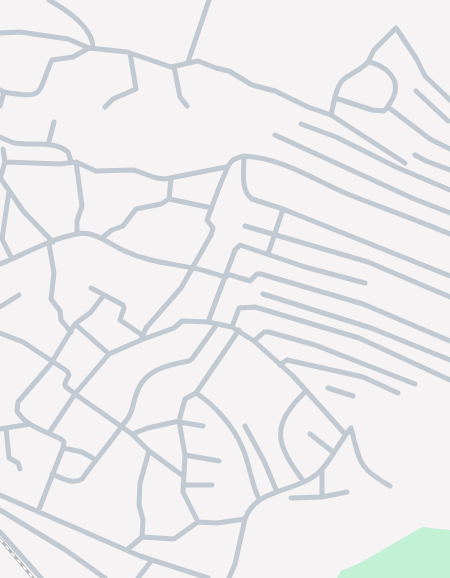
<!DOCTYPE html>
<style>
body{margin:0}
canvas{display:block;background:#f5f3f3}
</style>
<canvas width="450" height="578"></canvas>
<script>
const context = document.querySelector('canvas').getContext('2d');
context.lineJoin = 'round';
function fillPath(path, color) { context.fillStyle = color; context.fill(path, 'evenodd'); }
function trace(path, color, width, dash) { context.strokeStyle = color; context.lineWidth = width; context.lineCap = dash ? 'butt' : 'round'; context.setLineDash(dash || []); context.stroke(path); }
fillPath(new Path2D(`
 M422,527L450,530V578H337L341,571L360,563Z`), '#c3f1d5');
trace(new Path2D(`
 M49,0C65,9 93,27 93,48
 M0,33L20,32L68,39L89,48L127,52L171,67L198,61L216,68L229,71L252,85L275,91L308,107L331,115L405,163
 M188,62L209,0
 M368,62L374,50L396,28L416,58L425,76L450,100
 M174,67L180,97L187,106
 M0,90L4,92L0,106
 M416,91L448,121
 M4,92C46,100 37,93 52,60L73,57L89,48
 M105,107L113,99L136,89L130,53
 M388,107L430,139L450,149
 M331,115C334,104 335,87 344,79C352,73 361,70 368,62C385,65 402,79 393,98C390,103 388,107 384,111L372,110L335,98
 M301,124L336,137L396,167L450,190
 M275,135L412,198L450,213
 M0,137C5,139 10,142 15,143C32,146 54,140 68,152L71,162
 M48,145L54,122
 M3,149L5,162
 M415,155L426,161L450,170
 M76,162L82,206L77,221V234
 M0,179L5,162L60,164L76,162L96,171L134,170L156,178L165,179L226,167
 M1,179L24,212L53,242
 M9,191L2,239L12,259
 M169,199L212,208
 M245,226L368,262L450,297
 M450,234C417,220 383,208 350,195C314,180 283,158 244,156C244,170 240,190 252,199L283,209L450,276
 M102,238L112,230L123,226L136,209L161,204L169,199L171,179
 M49,244L54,273L51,299L60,311L61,320L71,332
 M268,254L283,209
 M0,264C23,255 52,238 77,234C95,230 110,245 125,251C148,262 169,263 193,268C204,270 215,274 226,277
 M227,274L250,281L257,274H261L363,304L450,341
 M91,288L123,305L124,308L120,320L142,335
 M263,294L371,328L450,360
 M0,307L19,295
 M75,324L91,312L104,295
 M232,327L239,308L255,307L359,338L450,380
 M0,333L23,342L67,371L69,375L65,383V386L75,394L109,354L141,340L174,328L182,321L208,322
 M141,340L146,328L181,288L211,235L213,228L207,220C211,210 226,165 232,161C235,158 240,157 244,156
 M254,341L264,332H269L315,345L415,384
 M280,365L287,360L363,377L398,393
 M328,388L353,396
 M196,393L239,330
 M179,421L148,428L132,434L149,451L183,476
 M179,422L203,426
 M245,426L264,461L277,492
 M6,428L9,458L18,463L20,469
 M0,429L30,424
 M49,433L75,394L132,434
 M310,434L333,452
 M345,434L293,376L254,341L232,327L208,322L235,250L240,245L305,267L365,283
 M63,448L82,452L96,460
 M185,455L219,461
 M52,474C61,478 73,485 82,479C97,458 113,439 128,418C133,411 133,402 136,395C143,370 167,365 189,361L192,359L217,324
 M304,482C276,444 269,427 306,391
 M183,485H212
 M0,495L140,556L208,578
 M322,497L347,492
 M291,498L322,497V469
 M0,510L64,549L105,578
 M38,512L63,448L64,442L61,439C47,432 25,426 17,411L18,402L50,365L75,324L109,354
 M198,522L217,523L245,519C255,490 291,492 313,477C329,466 338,443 351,428C360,462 358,468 390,486
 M0,532L41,578
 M142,537L143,520L139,505L140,483L149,451
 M127,550L142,537L174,539L198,522L183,492L185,455L179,421L185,399L196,393C216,406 234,427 243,449C250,466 251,483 259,499
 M138,578L152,560
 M229,578L235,564L245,519`), '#c1cad2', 5);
const rail = new Path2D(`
 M0,539L33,578`);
trace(rail, '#b5b8bd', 3);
trace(rail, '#fff', 1.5, [4.5]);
</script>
